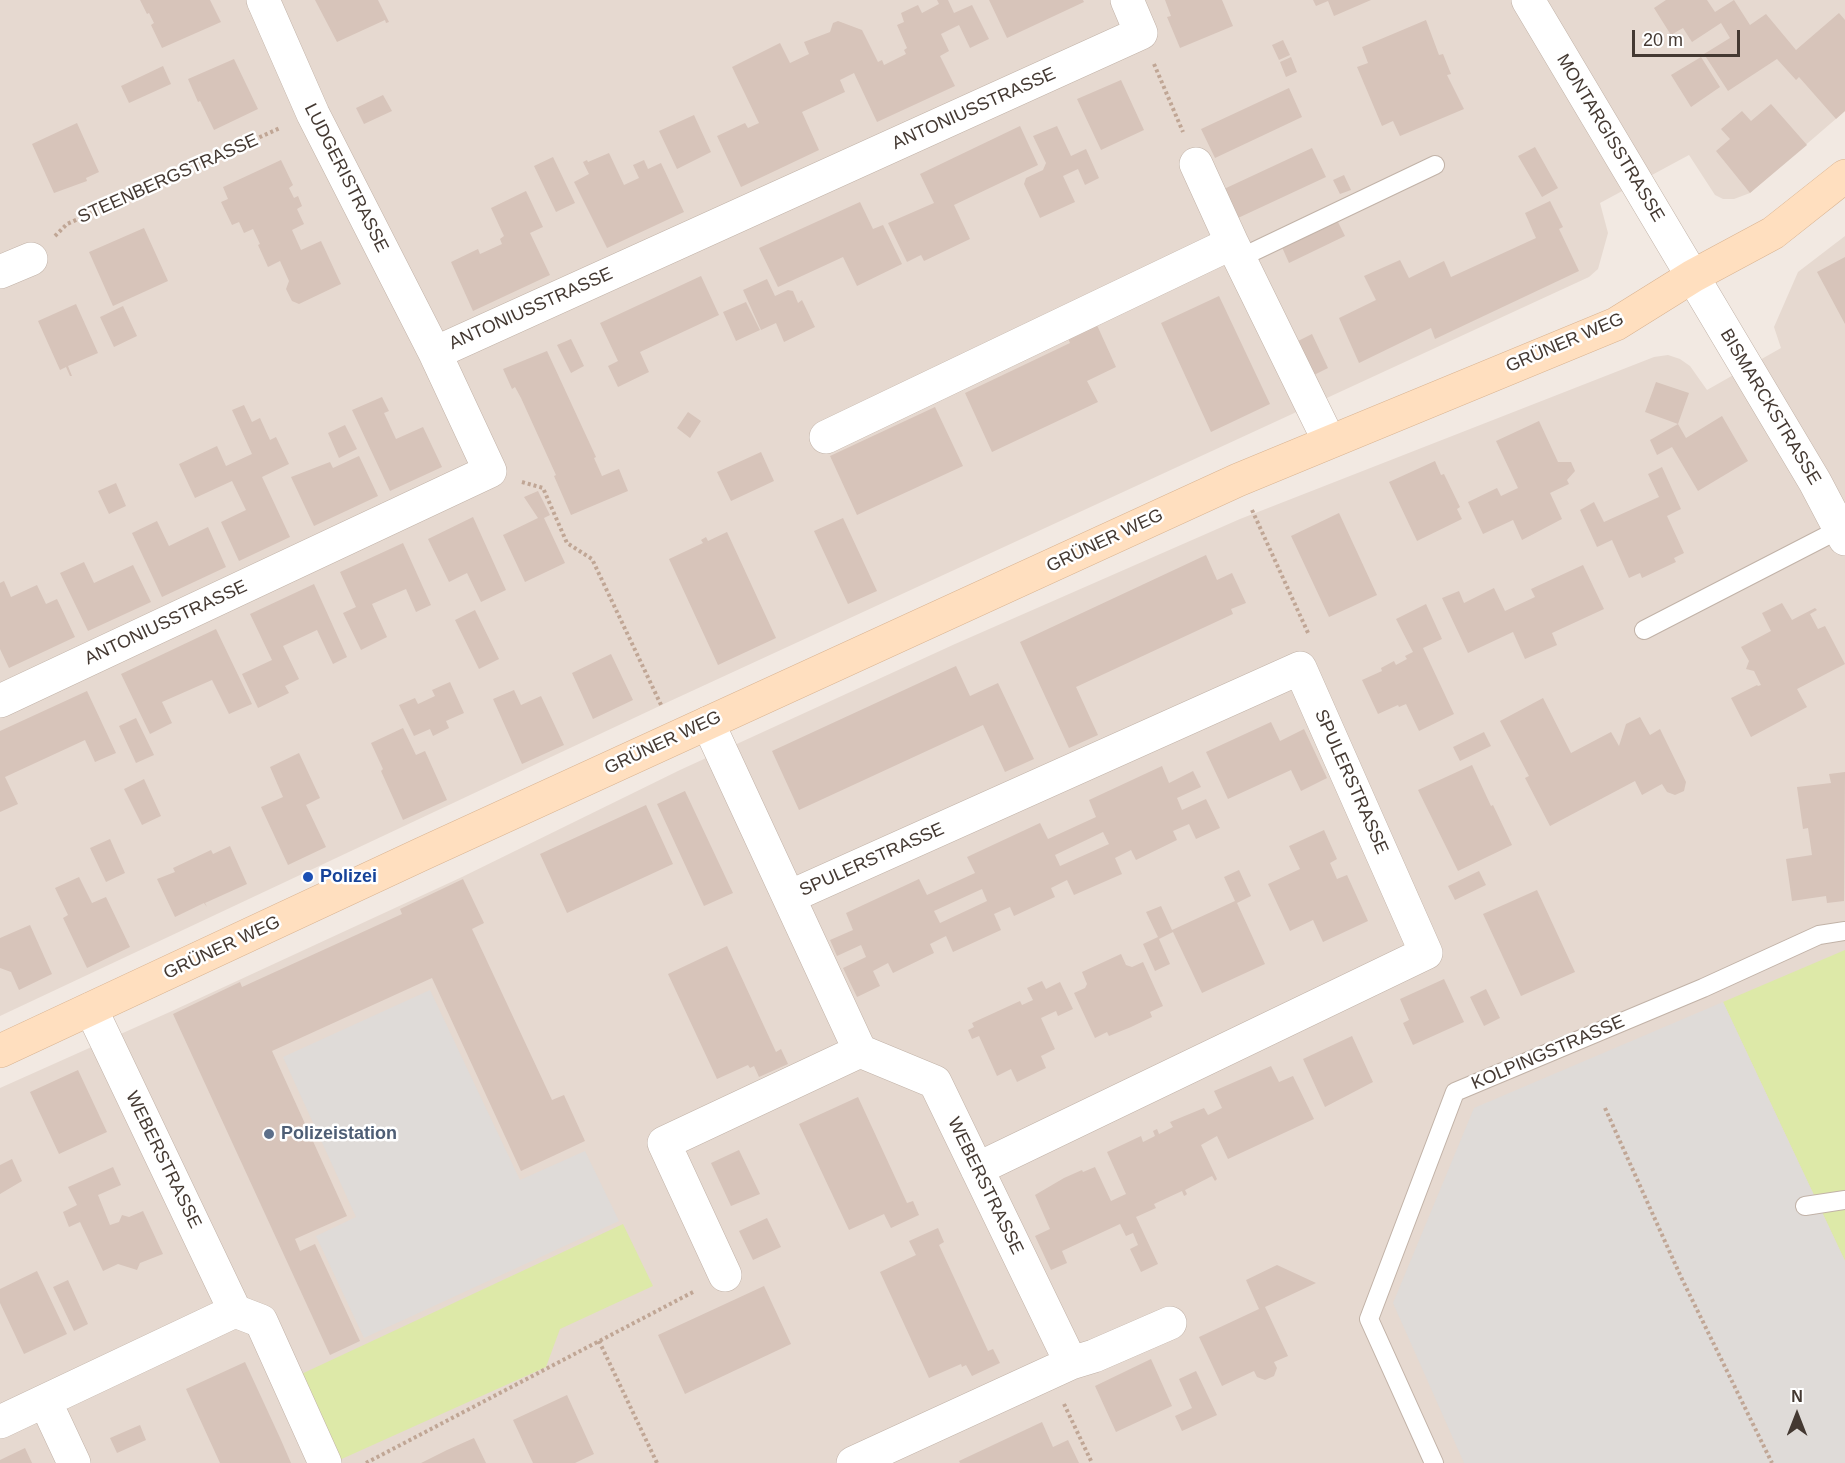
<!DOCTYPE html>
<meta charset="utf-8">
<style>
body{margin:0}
#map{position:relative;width:1845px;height:1463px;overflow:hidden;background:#f2e9e2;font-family:Helvetica,sans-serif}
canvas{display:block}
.north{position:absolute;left:1767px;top:1385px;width:60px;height:60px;-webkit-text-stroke:4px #fff;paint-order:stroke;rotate:0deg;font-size:16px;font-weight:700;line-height:24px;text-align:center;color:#443932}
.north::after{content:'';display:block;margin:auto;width:21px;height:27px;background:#443932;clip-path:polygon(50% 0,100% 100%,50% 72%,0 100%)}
.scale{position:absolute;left:1632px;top:30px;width:108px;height:27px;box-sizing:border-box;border:3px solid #443932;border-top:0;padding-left:8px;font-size:18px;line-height:21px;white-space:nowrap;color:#443932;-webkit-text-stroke:4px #fff;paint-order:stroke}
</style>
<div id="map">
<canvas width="1845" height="1463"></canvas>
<div class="north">N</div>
<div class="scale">20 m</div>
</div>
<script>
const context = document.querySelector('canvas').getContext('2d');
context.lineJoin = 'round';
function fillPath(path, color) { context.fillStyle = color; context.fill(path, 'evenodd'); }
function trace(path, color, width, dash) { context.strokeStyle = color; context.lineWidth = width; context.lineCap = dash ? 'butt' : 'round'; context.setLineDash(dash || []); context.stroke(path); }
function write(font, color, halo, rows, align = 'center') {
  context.font = font + ' Helvetica,sans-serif'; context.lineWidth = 5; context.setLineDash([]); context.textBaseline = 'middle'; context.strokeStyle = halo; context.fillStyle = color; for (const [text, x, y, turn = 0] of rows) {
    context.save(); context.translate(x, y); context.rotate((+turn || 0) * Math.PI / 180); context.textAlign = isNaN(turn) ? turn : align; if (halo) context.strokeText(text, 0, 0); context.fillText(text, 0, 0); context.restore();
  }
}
fillPath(new Path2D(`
 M0,0H1845V111L1750,193L1734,199H1723L1715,195L1689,155L1600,203L1608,233L1598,269L1589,277L668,702L0,1016Z
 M1845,236V1463H0V1088L172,1011L462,877L680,770L955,644L1240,519L1654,357L1668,355L1680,359L1690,366L1707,390L1781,348L1774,327L1798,272Z`), '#e6d9d0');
fillPath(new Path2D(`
 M1845,950V1261L1723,1002Z
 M623,1224L653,1286L560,1329L546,1367L335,1462L295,1377Z`), '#dde9a8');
fillPath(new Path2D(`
 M430,990L520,1180L585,1151L619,1221L364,1338L316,1236L356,1217L283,1057Z
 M1723,1002L1845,1261V1463H1464L1393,1303L1474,1108Z`), '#dfdbd8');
fillPath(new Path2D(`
 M140,0H210L221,22L162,48L151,25L154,23L149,13L147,14Z
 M315,0H378L389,22L386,23L385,20L337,42Z
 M937,0H948L954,13L972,5L989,39L970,48L959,25L941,34L949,51L940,56L955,86L877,122L854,73L840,80L845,92L802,112L819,150L741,187L717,136L745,123L748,128L759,123L732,67L780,43L790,63L809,54L804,42L830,32L833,23L838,21L862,30L878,62L882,60L884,65L906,54L904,50L907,48L897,25L904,22L901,13L918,5L922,13L939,4Z
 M989,0H1083L1084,2L1007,38Z
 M1165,0H1222L1233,26L1180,48L1167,17L1171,16Z
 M1313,0H1371L1334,16L1328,1L1316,6Z
 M1666,0H1707L1715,12L1734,0L1750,25L1766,14L1796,50L1839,13L1845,20V111L1836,119L1799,77L1796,80L1777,59L1728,91L1704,54L1730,38L1721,23L1692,42L1683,28L1671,35L1654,8Z
 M1426,20L1439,55L1443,54L1451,74L1447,75L1464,109L1400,136L1393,121L1382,126L1357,67L1368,63L1362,47Z
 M1283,40L1290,55L1279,60L1272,45Z
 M1291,57L1297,72L1286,77L1280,62Z
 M1701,57L1720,87L1691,107L1671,75Z
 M234,59L258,109L214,130L200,101L198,102L188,79Z
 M163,66L171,84L129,103L121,86Z
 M1121,80L1144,130L1101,150L1077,99Z
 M1289,88L1302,117L1215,158L1201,129Z
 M383,95L392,111L364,124L356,108Z
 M1771,104L1807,145L1750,193L1716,151L1730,139L1721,129L1742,111L1751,121Z
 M694,115L711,152L677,169L659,131Z
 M77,123L99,172L86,178L87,181L54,193L32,144Z
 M1020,126L1038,165L954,205L970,239L924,261L921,255L907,262L888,223L934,203L920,174Z
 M1057,126L1071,156L1086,149L1099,178L1085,185L1078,169L1063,176L1075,202L1040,218L1024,184L1026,178L1043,170L1046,163L1033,136Z
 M1535,147L1558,188L1542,197L1518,156Z
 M1312,148L1326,177L1238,218L1224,189Z
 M609,153L624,185L639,178L633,165L644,160L648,169L661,163L684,212L607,248L574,182L589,174L583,162L587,160L588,162Z
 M553,157L575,203L556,212L534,166Z
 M281,160L293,185L289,188L294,198L298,196L302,206L297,209L304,224L292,230L301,250L321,241L341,284L299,304L292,301L286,289L289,281L280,261L268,267L258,245L260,244L253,229L244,233L239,222L232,225L221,202L228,199L223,187Z
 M1344,175L1351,190L1340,194L1333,180Z
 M526,191L543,227L530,233L550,275L473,311L451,262L478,249L480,254L502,244L500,239L504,236L491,208Z
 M1550,201L1563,227L1559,229L1579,271L1435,339L1431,328L1359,363L1339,318L1376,300L1364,276L1400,260L1409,278L1444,261L1451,277L1536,238L1525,213Z
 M860,202L873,229L883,225L902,264L857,286L843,257L778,287L759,248Z
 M1337,220L1345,236L1289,263L1281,245Z
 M144,228L168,281L113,306L89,252Z
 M1845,257V324L1817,272Z
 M701,276L719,315L640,352L649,372L618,387L608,366L618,361L600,323Z
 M767,279L775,296L788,290L793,291L798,303L802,300L815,327L784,342L776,323L761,330L743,290Z
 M1219,296L1270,404L1211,432L1161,323Z
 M746,302L760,330L736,341L723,312Z
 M76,304L98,353L68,366L72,376H70L66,367L60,370L38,321Z
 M123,306L137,336L114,347L100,317Z
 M1096,323L1116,367L1087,381L1098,402L992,452L965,393L1070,343L1067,336Z
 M1312,334L1328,368L1314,375L1298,341Z
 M571,339L584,366L571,373L557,345Z
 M547,351L596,457L594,458L602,476L619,469L628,491L571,515L554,476L556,475L521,398L515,387L512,389L503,369Z
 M1656,382L1689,393L1678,424L1686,438L1722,416L1748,461L1698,491L1672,447L1657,455L1650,440L1678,424L1645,412Z
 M382,397L389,411L384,413L396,439L423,427L442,467L390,491L352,410Z
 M244,405L252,422L260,418L270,440L276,437L289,464L262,477L290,537L239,561L221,522L246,510L232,481L195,498L179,464L217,446L226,466L252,454L232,410Z
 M935,407L963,466L857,515L830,456Z
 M688,412L701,421L690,438L677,428Z
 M1539,421L1558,462H1571L1575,471L1567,480L1569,484L1550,493L1562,519L1522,540L1513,520L1483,534L1468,502L1497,488L1501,496L1518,488L1496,441Z
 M345,425L357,449L339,458L328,433Z
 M761,452L774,481L731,501L717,472Z
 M359,456L378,496L314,526L291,477L330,462L333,468Z
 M1435,461L1441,475L1444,474L1460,507L1457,509L1462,519L1417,541L1389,482Z
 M1662,467L1681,509L1667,516L1684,553L1674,558L1676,562L1642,578L1640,573L1629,578L1612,540L1597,547L1580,510L1594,502L1604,522L1659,497L1648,474Z
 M116,483L126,506L109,514L98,491Z
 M538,491L550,515L544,518L565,563L525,582L503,535L538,518L524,497Z
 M1339,513L1377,595L1329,617L1291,536Z
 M473,517L506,590L481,602L467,573L449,582L428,539Z
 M843,518L877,591L848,604L814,531Z
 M157,521L169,546L208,527L226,567L162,597L132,533Z
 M727,532L776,638L718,665L669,559L703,543L701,540L706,537L708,541Z
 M403,543L431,605L416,612L406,589L372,604L387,637L361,650L343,613L356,607L340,572Z
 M1206,555L1217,580L1232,573L1246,603L1231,609L1233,614L1076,687L1098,735L1069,748L1020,642Z
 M84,562L94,583L133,565L151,602L88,631L60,573Z
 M1583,565L1604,609L1552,633L1557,645L1525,659L1513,632L1468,653L1442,598L1459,591L1464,603L1494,588L1505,611L1535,597L1531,589Z
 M4,581L11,597L37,585L46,604L57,599L75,637L9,668L0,649V583Z
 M314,584L347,657L333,664L317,630L283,646L299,679L285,686L289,693L258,708L242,674L272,660L250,614Z
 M1782,603L1792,620L1815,608L1817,610L1810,614L1818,629L1825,626L1845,664L1797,689L1807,707L1751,737L1731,698L1757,685L1758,686L1761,685L1754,671L1746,669L1749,661L1741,647L1771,631L1762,613Z
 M1426,604L1442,639L1423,648L1454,714L1419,731L1406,704L1399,707L1398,705L1378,714L1362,680L1382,671L1381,668L1394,661L1396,665L1407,659L1405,656L1413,652L1396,619Z
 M475,610L499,659L479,669L455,620Z
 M216,629L252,704L229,714L212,680L162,702L172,723L150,734L121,674Z
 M611,654L633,700L593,719L572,673Z
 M956,666L970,696L998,683L1034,759L1005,772L983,725L799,810L772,751Z
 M450,682L464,713L446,721L449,728L433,736L430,729L414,736L399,705L415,698L418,704L435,696L432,690Z
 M514,690L521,705L541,696L564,745L522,764L493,699Z
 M87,691L116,753L95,762L85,740L5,777L18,804L0,812V731Z
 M1543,698L1571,753L1611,732L1619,746L1626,724L1640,717L1650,735L1660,729L1686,782L1684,791L1675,795L1667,792L1662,784L1642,795L1635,781L1550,826L1525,778L1529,776L1500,721Z
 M136,718L154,755L136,763L119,726Z
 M1271,722L1280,741L1304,729L1327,778L1301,791L1291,770L1228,799L1206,752Z
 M403,728L416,755L425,751L447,800L403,820L381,771L383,769L371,743Z
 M1484,732L1491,746L1460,761L1453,747Z
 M299,753L320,798L306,805L326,847L288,865L261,807L283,797L270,767Z
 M1472,765L1491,806L1493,805L1512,845L1458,871L1418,790Z
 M1162,766L1169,783L1193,771L1201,787L1177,798L1182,810L1206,799L1220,828L1196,839L1189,824L1173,831L1177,840L1136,860L1131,850L1115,858L1122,874L1074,895L1067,880L1051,888L1055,897L1014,916L1010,907L994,914L1001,930L953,952L946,936L930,944L934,953L893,973L888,963L873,971L880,986L857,997L843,968L866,957L861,945L837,956L830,940L853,930L846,913L919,879L927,895L975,873L967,857L1040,823L1048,839L1096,817L1089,800ZM1103,832L1109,844L1060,866L1055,855ZM982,889L987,901L940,923L934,911Z
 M1845,772L1844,901L1827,903L1826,896L1792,901L1786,859L1812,855L1808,828L1803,829L1797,787L1831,783L1829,774Z
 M144,779L161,816L142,825L124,789Z
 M685,791L733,893L704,906L657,804Z
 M646,805L673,864L567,913L540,854Z
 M1324,830L1337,859L1330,863L1337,879L1347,875L1368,921L1323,942L1313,920L1290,931L1268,884L1300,869L1289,846Z
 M110,839L125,873L106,882L90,848Z
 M230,846L247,884L205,903L207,907L204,903L175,917L157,879L175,872L173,868L211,850L213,854Z
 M1239,870L1251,896L1237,903L1265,964L1202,993L1173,932L1159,939L1170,964L1155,971L1143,944L1158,937L1146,912L1161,906L1172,930L1235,901L1224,877Z
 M1479,871L1486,885L1455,900L1448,886Z
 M79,877L92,903L106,897L130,947L87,968L63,918L68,915L55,888Z
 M463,879L484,923L472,929L552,1100L564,1095L585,1141L521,1171L432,978L272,1051L347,1216L295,1239L300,1251L315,1244L360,1341L330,1355L173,1014L240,982L242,987L402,914L400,909Z
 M1537,890L1575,972L1521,996L1483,914Z
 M30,925L52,974L19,990L11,972L0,968V938Z
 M727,946L776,1052L781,1049L788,1064L759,1077L754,1066L750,1068L748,1065L717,1079L668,974Z
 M1121,954L1126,965L1132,967L1143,962L1163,1006L1150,1012L1152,1017L1131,1027L1109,1036L1107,1032L1095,1038L1074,993L1085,988L1087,984L1082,972Z
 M1444,979L1464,1022L1413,1045L1403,1023L1409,1020L1400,999Z
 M1042,981L1046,989L1060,982L1073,1009L1058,1016L1056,1011L1041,1018L1055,1049L1041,1056L1046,1068L1017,1082L1011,1069L997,1076L979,1036L972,1039L968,1030L974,1027L972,1023L1020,1001L1022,1005L1033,1000L1027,988Z
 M1486,989L1500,1018L1484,1026L1470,997Z
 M1352,1036L1373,1082L1325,1107L1303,1059Z
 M1271,1066L1279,1082L1293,1076L1314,1119L1228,1159L1217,1136L1201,1145L1217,1179L1215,1181L1212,1176L1185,1190L1187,1194L1186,1195L1184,1196L1182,1191L1154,1204L1156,1208L1136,1217L1158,1264L1141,1272L1130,1249L1138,1245L1133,1233L1126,1236L1120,1224L1062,1251L1067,1263L1051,1270L1035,1236L1050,1229L1035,1195L1064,1178L1082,1170L1083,1172L1095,1167L1111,1201L1126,1194L1107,1152L1141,1136L1143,1142L1155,1136L1153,1131L1157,1129L1159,1134L1173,1127L1170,1122L1204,1108L1208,1115L1222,1108L1214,1091Z
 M78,1070L107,1132L59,1154L30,1092Z
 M858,1097L907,1203L913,1201L919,1215L891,1228L884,1214L849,1230L799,1124Z
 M739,1150L760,1194L731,1206L711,1163Z
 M12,1159L22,1181L0,1194V1165Z
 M113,1167L121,1185L98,1195L110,1225L119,1222L122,1215L129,1217L143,1211L163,1254L140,1263L137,1270L118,1264L103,1271L80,1222L69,1227L63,1212L77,1205L68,1187Z
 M767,1218L781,1247L753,1260L739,1231Z
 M938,1228L944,1242L939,1245L988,1351L993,1349L1000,1363L972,1376L966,1365L962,1367L961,1364L929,1378L880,1272L916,1255L909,1241Z
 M1277,1265L1316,1283L1265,1307L1288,1356L1274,1362L1277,1368L1274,1376L1265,1380L1257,1377L1254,1371L1222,1386L1199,1337L1259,1309L1246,1280Z
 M37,1271L67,1334L24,1354L0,1303V1289Z
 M68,1280L88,1324L74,1331L53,1287Z
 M764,1286L791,1344L685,1394L658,1335Z
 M1151,1359L1172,1406L1116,1432L1095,1386Z
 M245,1362L281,1440L291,1463H220L186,1389Z
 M1196,1371L1217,1415L1182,1431L1175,1416L1192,1408L1179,1379Z
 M567,1395L594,1454L575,1463H533L513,1420Z
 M1042,1422L1053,1447L1068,1440L1079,1463H960L959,1461Z
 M140,1425L146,1440L117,1453L110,1438Z
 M474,1438L486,1463H421L447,1450Z
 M25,1448L32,1463H0V1460Z`), '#d7c4ba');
const lane = new Path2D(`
 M1240,258L1435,165
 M1644,630L1840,529
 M1805,1206L1845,1200
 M1434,1463L1369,1319L1455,1092L1703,988L1819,935L1845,931`);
const street = new Path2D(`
 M263,0L313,114L435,353
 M1528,0L1815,482L1845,539
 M1196,164L1232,243
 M0,272L31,259
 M826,437L1232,243L1329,441
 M0,701L490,471L435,353L1141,33L1127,0
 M708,723L860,1051L935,1082L1071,1363
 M789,897L1300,668L1426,953L977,1169
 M725,1275L664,1143L860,1051
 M235,1311L261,1321L325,1463
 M45,1401L74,1463
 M0,1422L235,1311L91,1009
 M853,1463L1071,1363L1094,1356L1170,1323`);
const secondary = new Path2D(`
 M0,1051L422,854L1238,480L1616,324L1693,276L1773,233L1845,176`);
trace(lane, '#c1b2a7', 20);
trace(street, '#c1b2a7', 34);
trace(secondary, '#d9b391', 34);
trace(new Path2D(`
 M1154,64L1183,132
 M55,236L67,224L280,128
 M522,482L543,488L567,543L592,559L662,707
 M1252,510L1309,635
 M1605,1108L1681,1277L1772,1463
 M599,1341L657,1463
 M1064,1404L1092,1463
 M366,1463L695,1291`), '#c0a695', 4, [3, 3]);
trace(lane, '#fff', 18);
trace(street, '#fff', 33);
trace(secondary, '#ffdfbf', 33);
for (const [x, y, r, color] of [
 [308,877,6,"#1a4fb4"],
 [269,1134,6,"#5c6f8a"]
]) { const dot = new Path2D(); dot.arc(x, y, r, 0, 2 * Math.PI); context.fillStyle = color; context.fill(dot); trace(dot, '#fff', 2); }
write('18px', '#443932', '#fff', [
 ["ANTONIUSSTRASSE",974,109,-24],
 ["MONTARGISSTRASSE",1610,138,59],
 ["LUDGERISTRASSE",346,178,63],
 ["STEENBERGSTRASSE",168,179,-24],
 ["ANTONIUSSTRASSE",531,309,-24],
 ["GRÜNER WEG",1565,343,-23],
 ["BISMARCKSTRASSE",1770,407,59],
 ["GRÜNER WEG",1105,541,-25],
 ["ANTONIUSSTRASSE",166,623,-25],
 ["GRÜNER WEG",663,743,-25],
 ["SPULERSTRASSE",1351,782,66],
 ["SPULERSTRASSE",872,860,-24],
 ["GRÜNER WEG",222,948,-25],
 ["KOLPINGSTRASSE",1548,1053,-23],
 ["WEBERSTRASSE",163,1160,64],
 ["WEBERSTRASSE",985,1186,64]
]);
write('bold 18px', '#164399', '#fff', [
 ["Polizei",320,877]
], 'left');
write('bold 18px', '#4e5e75', '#fff', [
 ["Polizeistation",281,1134]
], 'left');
</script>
